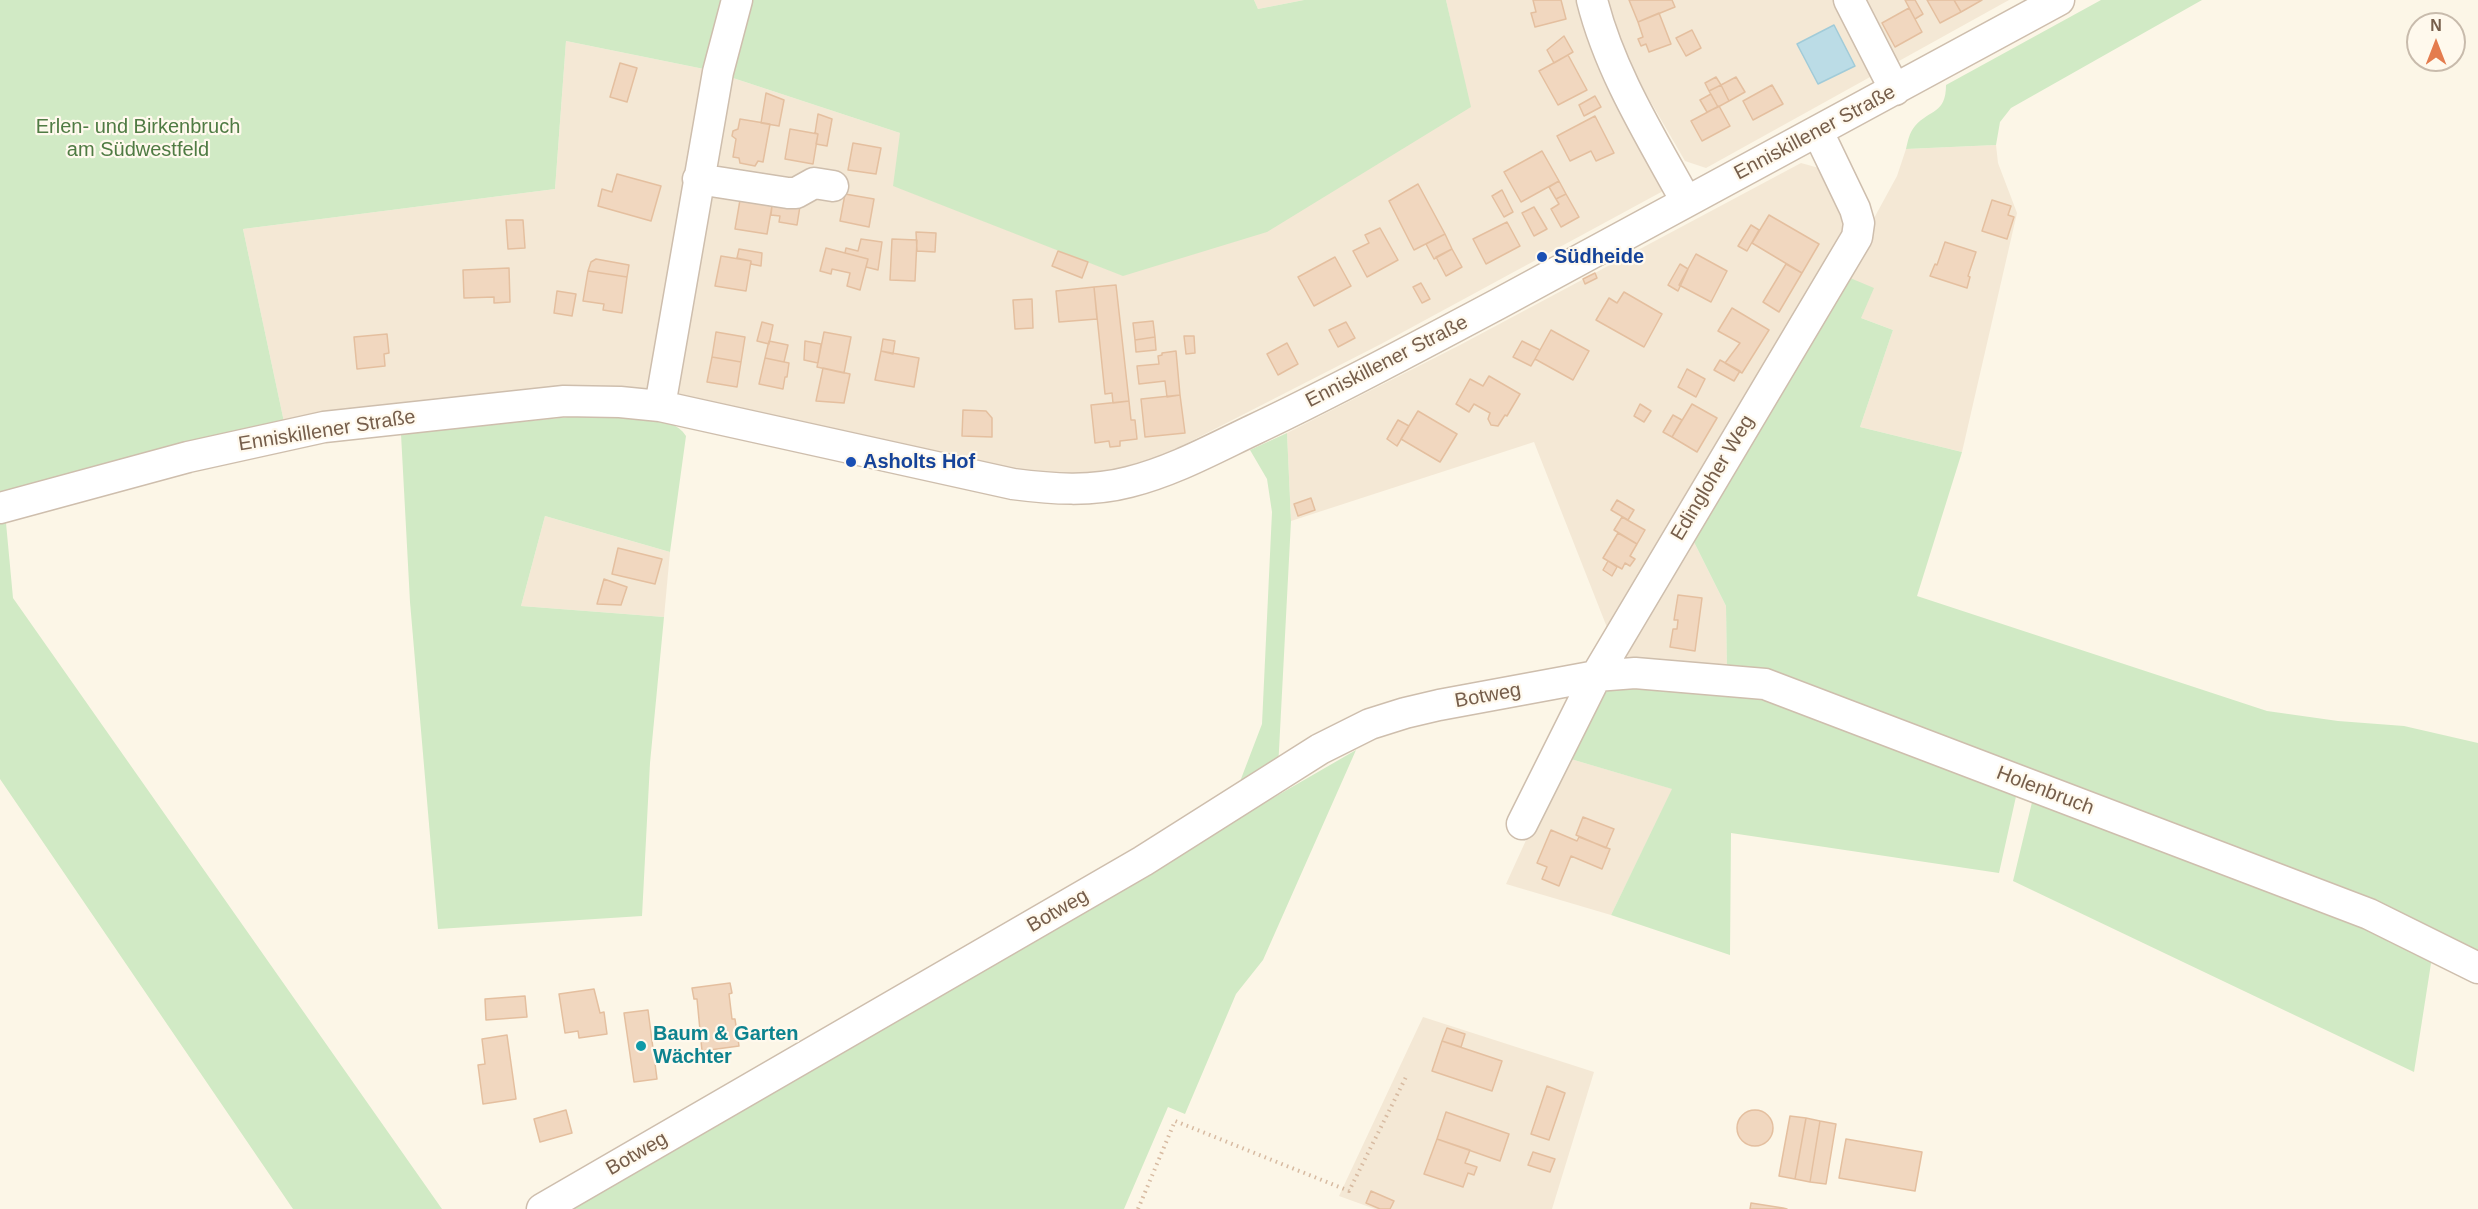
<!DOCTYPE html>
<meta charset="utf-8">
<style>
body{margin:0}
#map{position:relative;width:2478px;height:1209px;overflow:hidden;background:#fcf6e7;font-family:Helvetica,sans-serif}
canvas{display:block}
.north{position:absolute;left:2406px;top:12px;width:60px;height:60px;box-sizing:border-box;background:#fff9ed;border:2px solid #c8bbac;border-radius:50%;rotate:0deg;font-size:16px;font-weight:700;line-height:24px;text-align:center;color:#765e4b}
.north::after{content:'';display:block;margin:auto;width:21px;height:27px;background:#e47c4e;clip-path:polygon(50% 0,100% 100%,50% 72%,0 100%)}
</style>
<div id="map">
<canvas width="2478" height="1209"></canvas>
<div class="north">N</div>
</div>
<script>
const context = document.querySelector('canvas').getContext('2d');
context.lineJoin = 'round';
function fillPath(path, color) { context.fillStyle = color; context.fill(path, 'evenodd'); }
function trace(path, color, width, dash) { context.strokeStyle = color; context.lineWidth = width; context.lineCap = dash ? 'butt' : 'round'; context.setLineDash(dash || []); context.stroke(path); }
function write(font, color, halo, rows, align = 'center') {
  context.font = font + ' Helvetica,sans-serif'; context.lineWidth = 4.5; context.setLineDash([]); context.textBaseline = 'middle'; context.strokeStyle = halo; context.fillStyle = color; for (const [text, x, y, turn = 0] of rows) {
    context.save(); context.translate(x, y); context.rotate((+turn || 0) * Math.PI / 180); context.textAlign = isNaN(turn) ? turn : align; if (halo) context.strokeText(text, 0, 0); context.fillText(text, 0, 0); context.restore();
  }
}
fillPath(new Path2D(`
 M1254,0H1304L1258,9Z
 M1446,0H1579L1665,190L1381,344L1160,457L1127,467L1088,474H1041L680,396L673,382L730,77L900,133L1470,107Z
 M1605,0H2009L1706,168L1685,161L1620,49Z
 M566,41L704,69L651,391L284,422L243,229L555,189Z
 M1996,145L1998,163L2017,213L1962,452L1860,427L1893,330L1861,318L1843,275L1897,176L1906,149Z
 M1801,163L1819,168L1848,225L1608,630L1534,442L1291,521L1287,433L1460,345Z
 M545,516L670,552L664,617L521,606Z
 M1691,536L1726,606L1727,673L1614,663Z
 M1564,757L1673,789L1611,915L1506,884Z
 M1423,1017L1594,1072L1552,1209H1375L1339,1196Z`), '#f4e8d5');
fillPath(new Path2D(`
 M0,0H726L704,69L566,41L555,189L243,229L284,422L0,497Z
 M749,0H1254L1258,9L1304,0H1446L1471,107L1267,232L1123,276L893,186L900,133L730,77Z
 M2101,0H2202L2011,108L2000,122L1996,145L1906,149C1908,141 1909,133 1915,126C1930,109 1946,114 1946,85Z
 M1843,275L1874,288L1861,318L1893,330L1860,427L1962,452L1917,596L2267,711L2338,721L2404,726L2478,743V957L1727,673L1726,606L1691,536Z
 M589,415C615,416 672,412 686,436L670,552L545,516L521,606L664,617L650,763L642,916L438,929L410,602L401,434Z
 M1287,433L1291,521L1278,769L1236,792L1262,724L1272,512L1267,479L1250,450Z
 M6,523L13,598L442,1209H293L0,779V524Z
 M1616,683L1764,695L2017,792L1999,873L1731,833L1730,955L1611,915L1672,789L1564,757L1601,686Z
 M1356,750L1263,960L1236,994L1185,1114L1168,1107L1124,1209H562Z
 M2033,798L2367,924L2432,957L2414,1072L2013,881Z`), '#d1eac5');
const water = new Path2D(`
 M1834,25L1855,66L1818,84L1797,44Z`);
fillPath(water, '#bbdce6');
trace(water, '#a1cbd8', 1.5);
const building = new Path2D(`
 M1533,0H1561L1566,19L1535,27L1531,13L1536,12Z
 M1629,0H1672L1675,7L1638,22Z
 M1905,0H1915L1923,14L1915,19Z
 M1927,0H1954L1961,12L1940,23Z
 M1954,0H1982L1961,12Z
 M1909,8L1922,32L1895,47L1882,23Z
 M1659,13L1671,44L1649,52L1646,44L1641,46L1638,39L1643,37L1638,22Z
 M1692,30L1701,48L1686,56L1676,38Z
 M1564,36L1573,52L1554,63L1547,50Z
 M1568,55L1587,90L1558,105L1539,71Z
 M620,63L637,68L627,102L610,97Z
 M1716,77L1721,85L1709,91L1705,83Z
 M1736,77L1745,92L1729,101L1721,85Z
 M1721,85L1729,101L1718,107L1709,91Z
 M1772,85L1783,104L1753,120L1743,101Z
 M766,93L784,100L779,126L761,123Z
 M1711,94L1718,107L1707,112L1700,100Z
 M1595,96L1601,107L1584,116L1579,105Z
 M1719,106L1730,126L1702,141L1691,121Z
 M818,114L832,119L827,146L816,144L818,134L815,133Z
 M1595,116L1614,153L1596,161L1591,151L1570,161L1557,136Z
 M740,119L770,124L763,162L758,161L755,166L740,163L739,158L733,157L736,139L732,136L733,131L738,129Z
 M790,129L818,134L813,164L785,159Z
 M853,143L881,148L876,174L848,170Z
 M1542,151L1559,181L1521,202L1504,172Z
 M617,174L661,186L651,221L598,206L602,189L612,192Z
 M1559,181L1566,194L1556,199L1549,187Z
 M1418,184L1445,234L1414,250L1389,201Z
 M1502,190L1513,212L1504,217L1492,196Z
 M845,194L874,199L869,227L840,221Z
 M1566,194L1579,217L1561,227L1551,209L1559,204L1556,199Z
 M780,196L801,200L797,225L779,222L780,216L771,215L772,206L778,207Z
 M740,200L772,206L767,234L735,229Z
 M1992,200L2011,206L2008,215L2014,217L2007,239L1982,231Z
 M1534,207L1547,229L1534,236L1522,213Z
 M1769,215L1819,244L1802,273L1752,243Z
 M506,220H523L525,248L508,249Z
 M1507,222L1520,246L1486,264L1473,239Z
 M1751,225L1759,230L1747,251L1738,246Z
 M1380,228L1398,260L1367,277L1353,251L1369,243L1365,235Z
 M916,232L936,233L935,252L917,251Z
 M1445,234L1452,249L1434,259L1426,244Z
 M861,239L882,242L878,270L866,267L868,259L845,253L846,248L858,251Z
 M892,239L917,240L915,281L890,280Z
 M1945,242L1976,252L1968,276L1970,277L1967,288L1930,276L1935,264L1937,265Z
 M826,248L868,259L860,290L847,286L850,273L832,269L831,274L820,271Z
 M739,249L762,253L761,266L751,264V261L737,258Z
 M1452,249L1462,267L1446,276L1436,257Z
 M1058,251L1088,262L1082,278L1052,266Z
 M1696,254L1727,271L1711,302L1679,285Z
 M721,256L751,261L746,291L715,286Z
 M1335,257L1351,286L1314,306L1298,277Z
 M596,259L629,265L627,277L588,271L591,262Z
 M1680,264L1688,269L1678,291L1668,285Z
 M1786,264L1802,273L1779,312L1763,302Z
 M509,268L510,302L494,303V297L464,298L463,270Z
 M588,271L627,277L622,313L603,310L604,304L583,301Z
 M1595,273L1597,278L1585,284L1583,279Z
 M1421,283L1430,299L1422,303L1413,287Z
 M1116,285L1129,401L1113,403L1112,393L1105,394L1094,287Z
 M1094,287L1097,319L1059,322L1056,291Z
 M557,291L576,294L572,316L554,313Z
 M1624,292L1662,314L1644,347L1596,320L1609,298L1617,303Z
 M1032,299L1033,328L1015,329L1013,300Z
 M1732,308L1769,330L1742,373L1725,363L1740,343L1718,331Z
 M1153,321L1155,337L1135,340L1133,323Z
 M762,322L773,325L769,344L757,341Z
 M1346,322L1355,338L1338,347L1329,330Z
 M1551,330L1589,351L1573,380L1535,359Z
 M716,332L745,337L741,362L712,357Z
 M824,332L851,337L844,373L817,367Z
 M387,334L389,353L384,354L385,366L357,369L354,337Z
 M1184,336H1194L1195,353L1186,354Z
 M1155,337L1156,350L1136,352L1135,340Z
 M883,339L895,341L893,354L881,351Z
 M769,341L788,345L784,362L765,358Z
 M805,341L821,344L818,363L804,360Z
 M1522,341L1540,350L1531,366L1513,357Z
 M1287,343L1298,364L1278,375L1267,354Z
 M881,351L919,358L914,387L875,380Z
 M1176,351L1180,395L1167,397L1165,381L1139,384L1137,366L1159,364L1158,356L1162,355V353Z
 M712,357L741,362L737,387L707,382Z
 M765,358L789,363L787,377H785L783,389L759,384Z
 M1720,360L1740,371L1734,381L1714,370Z
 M823,368L850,374L844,403L816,401Z
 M1687,369L1705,379L1696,397L1678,387Z
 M1489,376L1520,394L1507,416L1505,415L1498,426L1491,425L1488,419L1490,413L1474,404L1469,412L1456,404L1470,379L1483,386Z
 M1180,395L1185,433L1145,437L1141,399Z
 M1129,401L1131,420H1135L1137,439L1120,441V446L1110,447L1109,441L1095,443L1091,405Z
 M1640,404L1651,411L1644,422L1634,416Z
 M1692,404L1717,418L1697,452L1672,437Z
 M963,410L986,411L992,418V437L962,436Z
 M1418,411L1457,434L1440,462L1401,439Z
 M1673,415L1682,420L1672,437L1663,432Z
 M1398,420L1409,426L1397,446L1387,439Z
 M1311,498L1315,510L1298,516L1294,504Z
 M1617,500L1634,510L1628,520L1611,510Z
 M1622,517L1645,530L1637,544L1614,530Z
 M1618,533L1637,544L1630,556L1635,559L1630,566L1625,563L1622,569L1603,558Z
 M618,548L662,559L655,584L612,574Z
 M1608,561L1617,567L1612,576L1603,570Z
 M604,579L627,587L621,605L597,604Z
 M1678,595L1702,598L1695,651L1670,647L1673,629H1677L1678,620H1674Z
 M1583,817L1614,829L1606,848L1576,835Z
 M1551,830L1577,841L1579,837L1610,849L1602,869L1571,856L1559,886L1542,879L1547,867L1537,863Z
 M730,983L732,993L729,994L732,1019H735L739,1046L702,1051L697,999H694L692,988Z
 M594,989L600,1013L604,1012L607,1034L579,1038L578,1031L565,1033L559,994Z
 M525,996L527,1017L486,1020L485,999Z
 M648,1010L657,1079L634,1082L624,1013Z
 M1447,1028L1465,1034L1461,1047L1442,1041Z
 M507,1035L516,1099L483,1104L478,1065L485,1064L482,1039Z
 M1442,1041L1502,1061L1492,1091L1432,1071Z
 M1547,1086L1565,1093L1549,1140L1531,1134Z
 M1737 1128a18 18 0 1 1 36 0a18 18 0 1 1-36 0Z
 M566,1110L572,1133L540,1142L534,1119Z
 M1446,1112L1509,1134L1500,1161L1437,1139Z
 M1790,1116L1806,1118L1795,1179L1779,1176Z
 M1806,1118L1820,1121L1810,1182L1795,1179Z
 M1820,1121L1836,1124L1826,1184L1810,1182Z
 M1437,1139L1470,1150L1465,1163L1477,1167L1474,1175L1468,1173L1463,1187L1424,1174Z
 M1846,1139L1922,1152L1915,1191L1839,1178Z
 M1533,1152L1555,1159L1550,1172L1528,1165Z
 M1371,1191L1394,1201L1390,1209H1380L1366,1203Z
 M1751,1203L1783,1208L1787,1209H1750Z`);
fillPath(building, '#f1d7bf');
trace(building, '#e4bf9f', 1.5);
const minor = new Path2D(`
 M1592,0C1610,72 1651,137 1686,201
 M1849,0L1895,90
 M698,179L788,193H796L814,183L833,186
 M660,406L718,72L737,0
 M0,508L188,457L324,427L564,401L620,402L660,406L1013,484C1052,489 1091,492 1129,482C1173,471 1213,449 1253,430C1336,391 1417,347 1498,304C1684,202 1872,103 2059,0
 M1522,824L1596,676L1857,237L1859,223L1855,209L1818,132
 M542,1209L1143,861L1320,749L1370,724L1405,713L1439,705L1596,676L1635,673L1765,684L2369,914L2478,968`);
trace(minor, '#cebead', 33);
trace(new Path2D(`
 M1138,1209L1175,1121L1349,1191L1406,1077`), '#d7baa1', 4, [1.5, 4.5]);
trace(minor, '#fff', 30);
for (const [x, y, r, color] of [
 [1542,257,6,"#1a4fb4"],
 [851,462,6,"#1a4fb4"],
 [641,1046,6,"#0f9aa8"]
]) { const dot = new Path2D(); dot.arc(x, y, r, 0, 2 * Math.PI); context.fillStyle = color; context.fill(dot); trace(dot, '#fff9ed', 2); }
write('20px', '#4f7b43', '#fff9ed', [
 ["Erlen- und Birkenbruch",138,127],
 ["am Südwestfeld",138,150]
]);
write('20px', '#765e4b', '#fff9ed', [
 ["Enniskillener Straße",1815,133,-28],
 ["Enniskillener Straße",1387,362,-27],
 ["Enniskillener Straße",327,431,-9],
 ["Edingloher Weg",1713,478,-59],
 ["Botweg",1488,696,-10],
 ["Holenbruch",2045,791,21],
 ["Botweg",1058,911,-30],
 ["Botweg",637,1154,-30]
]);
write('bold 20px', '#164399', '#fff9ed', [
 ["Südheide",1554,257],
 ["Asholts Hof",863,462]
], 'left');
write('bold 20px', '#0d838f', '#fff9ed', [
 ["Baum & Garten",653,1034],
 ["Wächter",653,1057]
], 'left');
</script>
